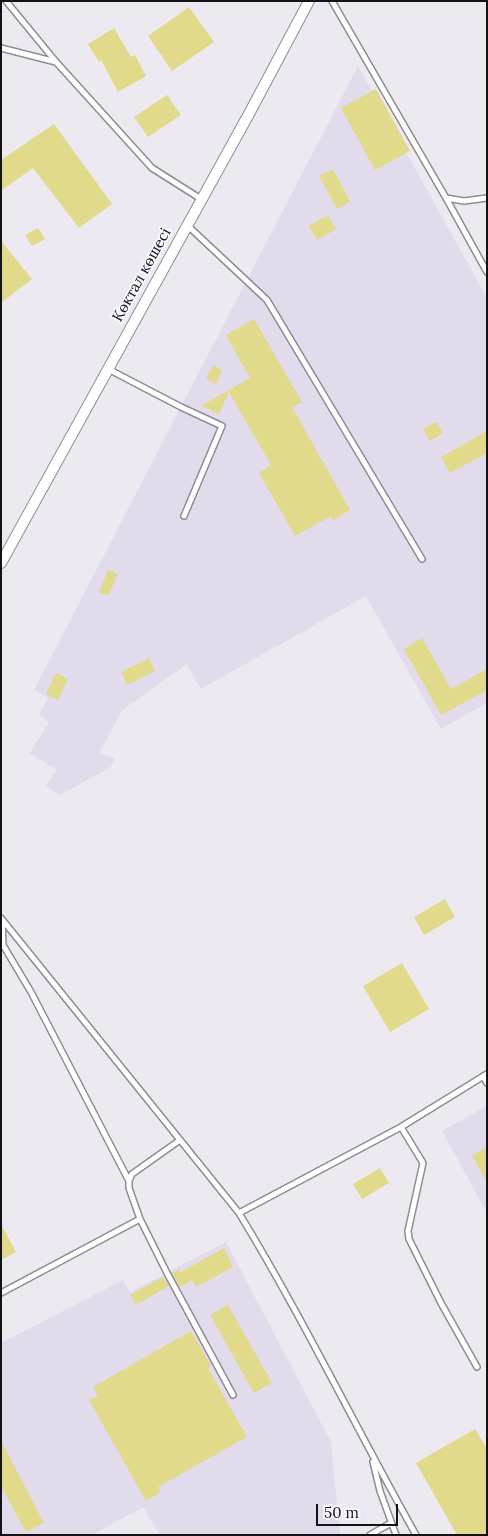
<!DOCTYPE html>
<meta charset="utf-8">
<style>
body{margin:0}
#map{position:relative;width:488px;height:1536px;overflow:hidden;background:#ece9f1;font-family:Lora,serif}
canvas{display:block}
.frame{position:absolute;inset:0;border:2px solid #131214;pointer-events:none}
.scale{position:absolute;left:316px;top:1504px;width:82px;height:22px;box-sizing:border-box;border:2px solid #131214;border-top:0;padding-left:6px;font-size:15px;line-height:18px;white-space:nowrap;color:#131214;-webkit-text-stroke:4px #f9f6ff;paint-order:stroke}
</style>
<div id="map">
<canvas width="488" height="1536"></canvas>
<div class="frame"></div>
<div class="scale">50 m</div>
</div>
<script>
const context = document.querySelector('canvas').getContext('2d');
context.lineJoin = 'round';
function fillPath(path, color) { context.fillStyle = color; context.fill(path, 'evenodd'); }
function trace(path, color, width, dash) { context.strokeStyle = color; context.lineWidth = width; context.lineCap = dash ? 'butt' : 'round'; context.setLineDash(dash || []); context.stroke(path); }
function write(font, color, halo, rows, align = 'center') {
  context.font = font + ' Lora,serif'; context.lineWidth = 4; context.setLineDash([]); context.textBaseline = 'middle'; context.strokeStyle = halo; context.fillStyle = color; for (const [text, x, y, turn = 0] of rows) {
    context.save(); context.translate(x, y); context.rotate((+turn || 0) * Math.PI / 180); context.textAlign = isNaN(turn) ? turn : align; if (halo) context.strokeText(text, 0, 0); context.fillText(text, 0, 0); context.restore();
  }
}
fillPath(new Path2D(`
 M358,66L487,298V703L441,729L366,596L201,689L187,664L122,710L100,752L115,759L111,767L60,795L46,786L57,770L30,753L49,722L39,715L48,698L34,690Z
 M487,1106V1213L442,1131Z
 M226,1242L331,1442L340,1535H160L143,1507L92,1535H1V1343L123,1280L130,1292Z`), '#e1dbeb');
fillPath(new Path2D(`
 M189,7L214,42L172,71L148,36Z
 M114,28L131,57L135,55L146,76L118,92L101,60L99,62L88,44Z
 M376,89L410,151L375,170L341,108Z
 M167,95L181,115L148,137L134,117Z
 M54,124L112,204L79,228L33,168L1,191V160Z
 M333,169L350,202L337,209L319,176Z
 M328,215L336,229L317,240L309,226Z
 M38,228L45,239L32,246L25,235Z
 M1,241L32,279L1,303Z
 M254,319L302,402L292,407L350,510L333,520L331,516L295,536L259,473L271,465L229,392L219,414L201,406L250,378L226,335Z
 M213,365L222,370L216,384L206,379Z
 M436,422L443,433L430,441L423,429Z
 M487,431V453L450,473L441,457Z
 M108,570L118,574L108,596L99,592Z
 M422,638L451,689L487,669V690L441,715L404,649Z
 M149,658L155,671L127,685L121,672Z
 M56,673L68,679L58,700L46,694Z
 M445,899L455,917L424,935L414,917Z
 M402,963L429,1009L390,1032L363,986Z
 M487,1147V1182L472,1155Z
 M380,1168L389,1183L362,1199L353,1184Z
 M1,1224L16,1252L1,1260Z
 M224,1248L233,1267L196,1287L192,1280L180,1287L172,1273L180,1269L181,1272Z
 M163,1277L169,1286L136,1305L130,1295Z
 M228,1305L272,1383L254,1393L210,1315Z
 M191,1331L211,1366L208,1368L247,1437L158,1487L161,1492L146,1501L89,1400L98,1396L93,1387Z
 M475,1429L487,1449V1535H457L416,1463Z
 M1,1441L44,1523L26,1532L1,1486Z`), '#e1da8a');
const service = new Path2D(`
 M6,1L57,63L152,168L201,199
 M332,1L446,198L487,272
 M1,48L56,62
 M446,198L464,201L487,198
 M187,225L267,300L422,559
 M108,369L181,407L222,426L184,516
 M1,918L239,1213L401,1127L487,1074
 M2,920L3,945L31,992L129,1181
 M483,1076L487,1083
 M401,1127L423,1163L408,1231L409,1239L441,1303L477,1367
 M180,1140L132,1174L129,1181V1188L140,1219L167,1273L233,1395
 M239,1213C303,1318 356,1428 416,1535
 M1,1293L140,1219
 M373,1462L380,1491L396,1535
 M370,1535L391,1523`);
const minor = new Path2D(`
 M1,563L250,112L309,1`);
trace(service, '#8f8c94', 8);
trace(minor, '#8f8c94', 12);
trace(service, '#fff', 5);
trace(minor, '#fff', 10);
write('15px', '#131214', '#f9f6ff', [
 ["Көктал көшесі",142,275,-61]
]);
</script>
